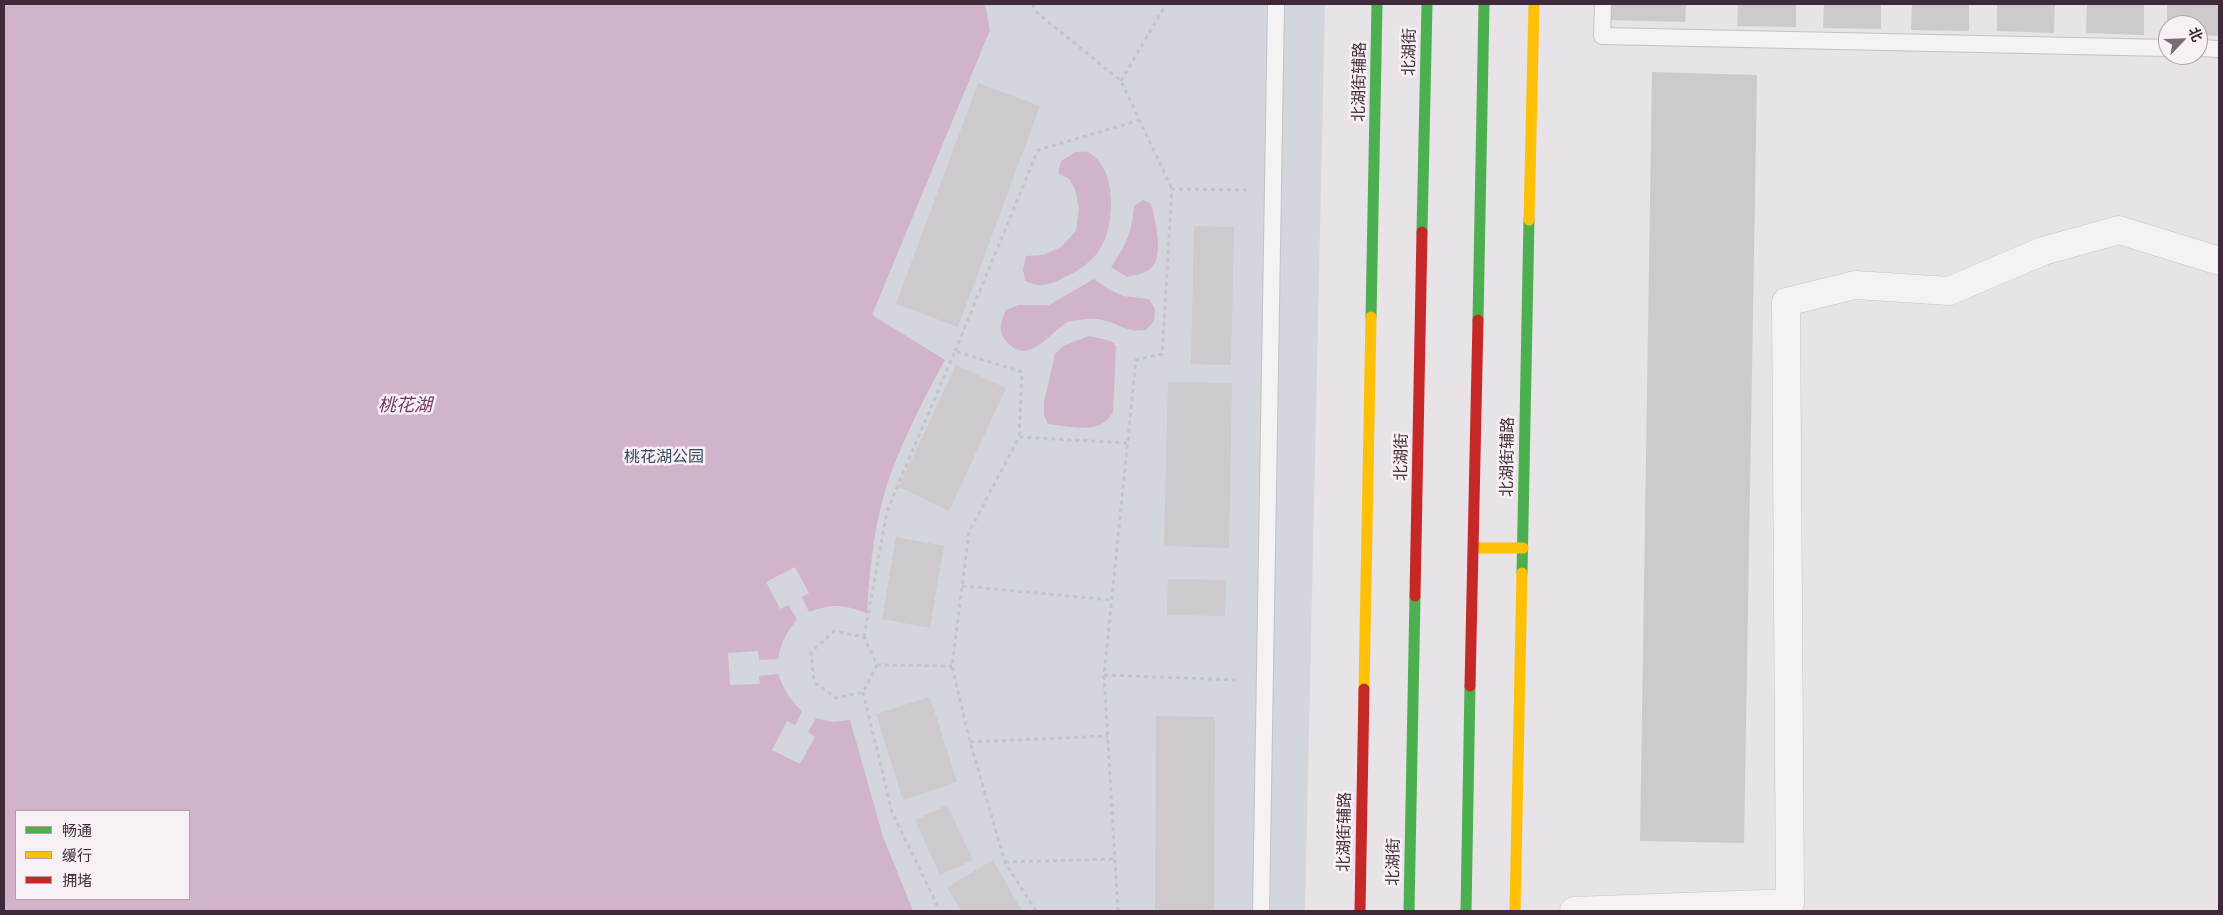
<!DOCTYPE html>
<meta charset="utf-8">
<style>
body{margin:0}
#map{position:relative;width:2223px;height:915px;overflow:hidden;background:#e7e3e6;font-family:"Space Grotesk","Noto Sans SC",sans-serif}
canvas{display:block}
.frame{position:absolute;inset:0;border:5px solid #402a39;pointer-events:none}
.legend{position:absolute;left:15px;top:810px;width:175px;height:90px;box-sizing:border-box;background:#f7f1f5;border:1px solid #aea1aa;margin:0;padding:6px 9px;list-style:none;font-size:15px;color:#402a39}
.legend li{display:flex;align-items:center;gap:10px;height:25px}
.legend b{width:25px;border:1px solid #aea1aa}
.north{position:absolute;left:2158px;top:15px;width:50px;height:50px;box-sizing:border-box;background:#f7f1f5;border:1px solid #aea1aa;border-radius:50%;rotate:66deg;font-size:14px;font-weight:700;line-height:20px;text-align:center;color:#402a39}
.north::after{content:'';display:block;margin:auto;width:18px;height:22px;background:#7a6b76;clip-path:polygon(50% 0,100% 100%,50% 72%,0 100%)}
</style>
<div id="map">
<canvas width="2223" height="915"></canvas>
<div class="frame"></div>
<ul class="legend">
<li><b style="height:6px;background:#4caf50"></b>畅通</li>
<li><b style="height:6px;background:#ffc107"></b>缓行</li>
<li><b style="height:6px;background:#c62828"></b>拥堵</li>
</ul>
<div class="north">北</div>
</div>
<script>
const context = document.querySelector('canvas').getContext('2d');
context.lineJoin = 'round';
function fillPath(path, color) { context.fillStyle = color; context.fill(path, 'evenodd'); }
function trace(path, color, width, dash) { context.strokeStyle = color; context.lineWidth = width; context.lineCap = dash ? 'butt' : 'round'; context.setLineDash(dash || []); context.stroke(path); }
function write(font, color, halo, rows, align = 'center') {
  context.font = font + ' "Space Grotesk","Noto Sans SC",sans-serif'; context.lineWidth = 5; context.setLineDash([]); context.textBaseline = 'middle'; context.strokeStyle = halo; context.fillStyle = color; for (const [text, x, y, turn = 0] of rows) {
    context.save(); context.translate(x, y); context.rotate((+turn || 0) * Math.PI / 180); context.textAlign = isNaN(turn) ? turn : align; if (halo) context.strokeText(text, 0, 0); context.fillText(text, 0, 0); context.restore();
  }
}
fillPath(new Path2D(`
 M4,4H1325L1305,911H4ZM16,811H189V899H16Z`), '#d3d6dc');
fillPath(new Path2D(`
 M4,4H985L990,30L872,315L945,360C925,396 907,432 892,470C875,515 870,565 867,613C843,605 833,603 809,612L802,597L809,593L795,567L766,582L780,609L789,605L797,620C786,632 781,643 778,659L759,660L758,651L728,653L730,685L760,684L759,676L778,674C784,690 790,700 802,711L795,725L787,721L772,750L800,764L815,737L808,732L816,718L832,722L850,720L883,837L913,911H4ZM189,811V899H16V811Z
 M1076,152C1081,152 1087,151 1091,154C1117,170 1115,226 1100,249C1092,262 1078,271 1065,277C1049,285 1041,288 1025,281L1023,269L1026,256L1043,255L1061,247L1076,231L1079,208L1075,189L1069,179L1058,173L1061,161Z
 M1143,200L1151,204C1155,219 1165,258 1150,269C1143,274 1135,275 1127,277L1111,267C1126,246 1132,232 1134,206Z
 M1094,279L1108,289L1123,296L1149,299L1155,309L1154,321L1146,330C1142,330 1136,331 1131,330C1115,325 1105,317 1087,319C1081,320 1073,320 1068,322C1049,332 1029,367 1007,342C997,331 1001,322 1006,310L1019,305H1049Z
 M1089,336L1111,341L1116,346L1113,412C1101,436 1070,426 1048,424L1044,415V402L1055,354L1063,346Z`), '#d1b3ca');
fillPath(new Path2D(`
 M1610,4H1686L1685,22L1610,20Z
 M1738,4H1796V27L1737,26Z
 M1824,4H1881V29L1823,28Z
 M1912,4H1969V31L1911,30Z
 M1997,4H2055L2054,33L1997,31Z
 M2087,4H2144V35L2086,33Z
 M2167,4H2219V36L2198,35V25H2167Z
 M1652,72L1757,75L1744,843L1640,841Z
 M978,83L1040,106L958,327L896,304Z
 M1194,226L1234,227L1231,365L1191,364Z
 M956,365L1006,388L949,511L899,487Z
 M1168,382L1232,383L1229,548L1164,546Z
 M896,537L944,546L930,628L882,619Z
 M1168,579L1226,580L1225,616L1167,615Z
 M930,697L957,782L903,800L876,714Z
 M1156,716L1215,717L1214,911H1155Z
 M947,805L973,860L940,875L915,820Z
 M993,860L1022,911H961L947,887Z`), '#cec9cd');
const lane = new Path2D(`
 M1603,4L1602,36L2168,48
 M2198,48L2219,49
 M1261,911L1276,4`);
const street = new Path2D(`
 M1574,911L1790,903L1786,302L1855,285L1949,291L2043,251L2119,230L2219,261`);
trace(lane, '#c5c1c4', 18);
trace(street, '#c5c1c4', 29);
trace(new Path2D(`
 M1033,4L1035,11L1121,81L1172,189
 M1121,81L1166,4
 M955,351L1038,150L1140,120
 M962,586L1112,600
 M864,637L887,511L955,351L1022,372L1019,437
 M877,665L863,692L836,698L814,682L811,652L834,631L864,637L877,665L952,666
 M1104,675L1238,680
 M863,692L892,812L940,911
 M970,742L1108,736
 M1005,862L1115,859
 M1036,911L1005,862L970,742L952,666L969,532L1019,437L1127,443
 M1118,911L1104,675L1136,360L1162,354L1172,189L1246,190`), '#c8c2c7', 3, [4, 4]);
trace(lane, '#f5f2f4', 16);
trace(street, '#f5f2f4', 28);
trace(new Path2D(`
 M1422,232L1427,4
 M1371,317L1377,4
 M1478,320L1484,4
 M1522,573L1529,220
 M1409,911L1415,596
 M1466,911L1470,686`), '#4caf50', 11);
trace(new Path2D(`
 M1529,220L1534,4
 M1473,548H1523
 M1364,689L1371,317
 M1515,911L1522,573`), '#ffc107', 11);
trace(new Path2D(`
 M1415,596L1422,232
 M1470,686L1478,320
 M1360,911L1364,689`), '#c62828', 11);
write('16px', '#402a39', '#f7f1f5', [
 ["北湖街",1410,52,-89],
 ["北湖街辅路",1360,82,-89],
 ["北湖街",1402,457,-89],
 ["北湖街辅路",1508,457,-89],
 ["北湖街辅路",1345,832,-89],
 ["北湖街",1394,862,-89]
]);
write('16px', '#38495b', '#f7f1f5', [
 ["桃花湖公园",664,458]
]);
write('italic 18px', '#723662', '#f7f1f5', [
 ["桃花湖",405,406]
]);
</script>
